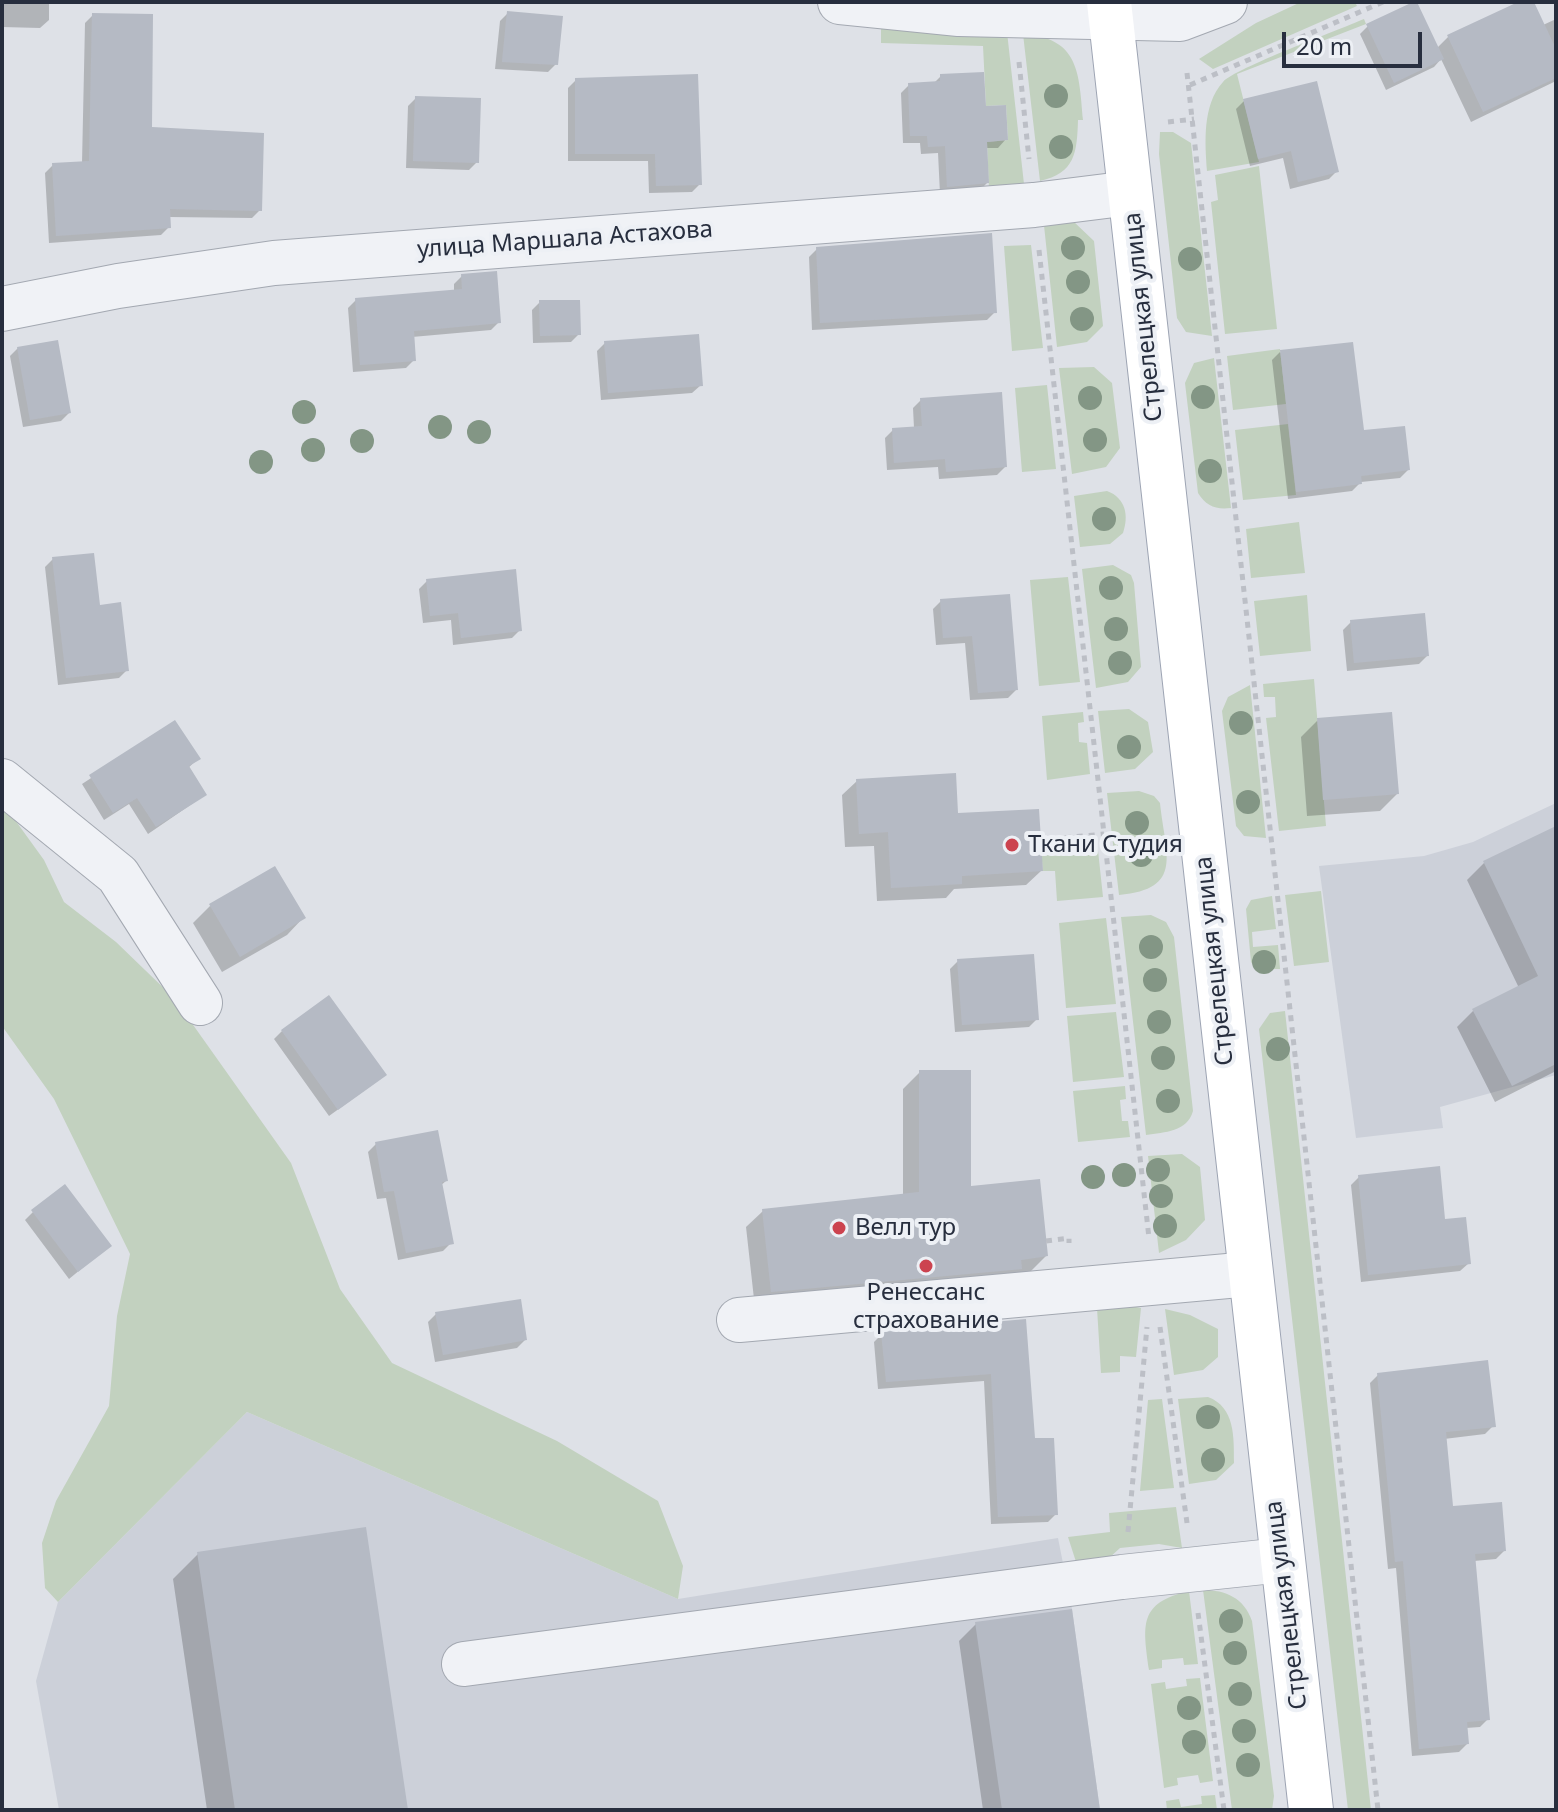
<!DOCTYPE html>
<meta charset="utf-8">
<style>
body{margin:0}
#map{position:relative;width:1558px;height:1812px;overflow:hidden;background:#dee1e7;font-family:"Noto Sans",sans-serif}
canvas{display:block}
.frame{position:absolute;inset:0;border:4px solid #272e3e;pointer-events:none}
.scale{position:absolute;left:1282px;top:32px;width:140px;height:36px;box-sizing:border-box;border:4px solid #272e3e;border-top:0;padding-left:10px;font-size:24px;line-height:28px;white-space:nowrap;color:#272e3e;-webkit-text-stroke:6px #edf0f5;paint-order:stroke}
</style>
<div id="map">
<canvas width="1558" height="1812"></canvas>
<div class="frame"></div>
<div class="scale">20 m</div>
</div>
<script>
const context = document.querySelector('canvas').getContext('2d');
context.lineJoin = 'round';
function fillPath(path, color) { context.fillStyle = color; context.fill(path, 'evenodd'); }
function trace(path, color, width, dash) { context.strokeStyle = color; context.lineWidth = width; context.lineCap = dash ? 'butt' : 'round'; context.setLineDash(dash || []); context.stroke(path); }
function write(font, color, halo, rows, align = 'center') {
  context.font = font + ' "Noto Sans",sans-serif'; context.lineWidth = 8; context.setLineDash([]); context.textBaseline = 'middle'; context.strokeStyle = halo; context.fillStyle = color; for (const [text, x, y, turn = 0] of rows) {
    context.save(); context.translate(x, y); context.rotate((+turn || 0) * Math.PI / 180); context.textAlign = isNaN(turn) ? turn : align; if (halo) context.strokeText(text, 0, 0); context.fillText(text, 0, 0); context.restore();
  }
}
fillPath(new Path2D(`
 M1556,803V1075L1440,1107L1443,1128L1356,1138L1319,866L1424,856L1473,842Z
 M247,1412L678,1599L1058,1538L1072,1609L1100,1810H59L36,1681L58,1602Z`), '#ccd0d9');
fillPath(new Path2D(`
 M1301,2H1355L1357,6L1213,69L1199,59L1256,23Z
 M1364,19L1366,24L1237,74L1259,162L1207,171C1205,143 1202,105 1223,82C1235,68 1339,30 1364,19Z
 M881,27L1007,32L1025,193L882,199L885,194L989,190L987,142L1008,140L1006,105L986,106L983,46L881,43Z
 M1023,34C1079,38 1079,72 1083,120H1078C1077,153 1075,173 1040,181Z
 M1160,132H1173L1191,143L1212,336L1186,332L1177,318L1159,154Z
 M1259,166L1277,329L1225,334L1211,202L1218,200L1215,175Z
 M1043,216L1073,221L1094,241L1103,326L1087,342L1057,347Z
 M1031,245L1043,348L1012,351L1004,246Z
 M1280,349L1286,404L1233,410L1227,356Z
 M1214,358L1231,508C1216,510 1206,506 1198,493L1185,383L1194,363Z
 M1094,367L1112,383L1120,448L1106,467L1072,474L1059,368Z
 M1047,385L1056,469L1022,472L1015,388Z
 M1288,424L1296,495L1243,500L1235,430Z
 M1107,491C1126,498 1129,516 1123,533L1110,544L1080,547L1074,496Z
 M1299,522L1305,573L1251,578L1246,529Z
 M1113,565L1131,575L1134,583L1141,667L1128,682L1096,688L1082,569Z
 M1068,577L1080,682L1039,686L1030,580Z
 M1307,595L1311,651L1260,656L1254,601Z
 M1314,679L1326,826L1279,831L1266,718L1276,717L1275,697H1264L1263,684Z
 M1250,685L1266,838L1244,836L1236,826L1222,711L1228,697Z
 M1129,709L1148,722L1153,752L1135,769L1105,773L1098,711Z
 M1083,712L1084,722L1078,723L1079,742L1087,743L1090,774L1047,780L1042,716Z
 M1139,791L1154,796L1160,803C1165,854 1185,889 1119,895L1107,793Z
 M2,802L44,860L64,902L116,942L174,998L291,1163L340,1289L392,1363L557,1441L658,1501L683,1566L678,1599L247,1412L58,1602L45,1588L42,1543L56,1501L109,1406L117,1316L130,1254L54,1099L2,1026Z
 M1097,841L1103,897L1057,901L1055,871H1043L1041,851L1048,845Z
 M1321,891L1329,962L1294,966L1285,895Z
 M1272,896L1276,929L1252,932L1253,947L1278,945L1280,969H1256L1251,962L1246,909L1251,900Z
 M1151,915L1166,922L1174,937L1193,1111C1187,1132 1165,1132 1146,1135L1121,917Z
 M1106,918L1116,1004L1066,1008L1059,923Z
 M1285,1011L1371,1810H1348L1259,1029L1270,1013Z
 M1116,1012L1124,1077L1073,1082L1067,1016Z
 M1125,1086L1126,1099L1120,1100L1122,1121H1128L1130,1137L1078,1142L1073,1091Z
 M1182,1154L1200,1167L1205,1220L1186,1240L1159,1253L1148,1156Z
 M1131,1306L1141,1308L1136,1357L1120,1356V1372L1101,1373L1097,1308Z
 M1165,1309L1190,1315L1218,1329V1357L1203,1370L1174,1375Z
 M1208,1397C1235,1407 1234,1437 1234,1463L1216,1480L1189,1484L1178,1399Z
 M1162,1399L1174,1488L1140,1491L1148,1400Z
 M1176,1507L1182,1548L1159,1544L1120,1548L1108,1559L1078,1568L1068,1537L1110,1532L1109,1513Z
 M1203,1590C1226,1590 1244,1598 1252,1621L1274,1796L1272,1810H1232Z
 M1189,1591L1198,1664L1184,1665L1183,1658L1162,1660V1668L1149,1670C1143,1625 1138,1603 1189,1591Z
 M1200,1678L1213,1781L1200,1783L1198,1775L1177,1778L1178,1785L1164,1788L1151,1684L1165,1682L1166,1689L1187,1686L1186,1679Z
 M1215,1795L1217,1810H1167L1166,1801L1179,1799L1181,1807L1202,1804L1201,1796Z`), '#c2d1bf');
fillPath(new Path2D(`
 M2,2H49V20L40,28L2,27Z
 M1523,2H1532L1543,25L1556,19V81L1471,122L1441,59L1434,67L1386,90L1360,34L1368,26L1437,48L1448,37Z
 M508,13L556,64L548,72L495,69L500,21Z
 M93,15L150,129L260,210L252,218L169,217V227L161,235L49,243L45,173L53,165L82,163L85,23Z
 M941,76L984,108L1006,139L998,148H986L987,183L979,191L940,194L938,153L921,154L920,143H903L901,93L909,85L933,84Z
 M576,80L700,184L692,192L649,193L648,161H568V88Z
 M416,98L477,162L469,170L406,168L408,106Z
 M1244,101L1337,171L1329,179L1290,189L1283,158L1250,166L1236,109Z
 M817,249L995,312L987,320L812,330L809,257Z
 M462,276L499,322L491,330L412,337L414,360L406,368L353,372L348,308L356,300L454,292V284Z
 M540,302L579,334L571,342L533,343L532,310Z
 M605,343L701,385L692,393L601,400L597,351Z
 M18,348L69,413L61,421L23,427L10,356Z
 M1280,352L1362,432L1408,470L1400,478L1361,482L1352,491L1288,499L1272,360Z
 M921,400L1005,467L997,475L939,479L938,467L887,470L885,438L893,430L914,428L913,408Z
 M53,559L98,607L127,670L119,678L58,685L45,567Z
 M427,581L520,630L512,638L453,645L451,620L423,623L419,589Z
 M1008,596L1016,690L1008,698L970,700L965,643L936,645L933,609L941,601Z
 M1351,622L1427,656L1419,664L1347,671L1343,630Z
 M1318,720L1397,794L1380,811L1307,816L1301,737Z
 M175,723L198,759L188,768L205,795L148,834L129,804L104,820L82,784Z
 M857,781L956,815L1041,871L1026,885L954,889L946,898L877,901L874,846L845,847L842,795Z
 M1556,829V1071L1495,1102L1457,1027L1474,1010L1519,988L1467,880L1484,863Z
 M210,906L303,918L287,935L222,972L193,923Z
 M958,961L1037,1019L1029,1027L955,1032L950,969Z
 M282,1031L376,1082L329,1116L274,1039Z
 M920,1072L969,1188L1046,1256L1029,1273L755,1308L746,1227L763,1211L903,1196V1089Z
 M376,1144L446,1181L440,1186L451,1243L443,1251L398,1260L386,1198L377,1199L368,1152Z
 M1359,1177L1444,1221L1469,1263L1460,1271L1361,1282L1351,1185Z
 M33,1212L109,1246L69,1279L25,1220Z
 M436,1314L525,1340L517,1348L435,1362L428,1322Z
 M1024,1321L1033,1441L1056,1514L1048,1522L991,1524L984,1381L878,1389L874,1342L882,1334Z
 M1378,1375L1493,1426L1485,1434L1444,1439L1451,1508L1504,1551L1496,1559L1474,1561L1488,1719L1480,1727L1466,1728L1467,1744L1459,1752L1412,1756L1396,1568L1388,1569L1370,1383Z
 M198,1554L406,1810H207L173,1579Z
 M976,1624L1097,1810H983L959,1641Z`), '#0003');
fillPath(new Path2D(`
 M1413,2H1417L1444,59L1394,83L1366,24Z
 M1518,2H1534L1556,49V78L1483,112L1447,35Z
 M507,11L563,16L558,65L502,62Z
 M92,13L153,14L152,127L264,133L262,211L170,209L171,228L56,236L52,163L89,161Z
 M984,72L986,106L1006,105L1008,140L987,142L989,183L947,187L945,146L928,147L927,136H910L908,83L940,81V74Z
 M698,74L702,185L656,186L655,154H575V78Z
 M1317,81L1339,172L1298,182L1291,151L1258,159L1243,99Z
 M415,96L481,98L479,163L413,161Z
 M992,233L997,313L820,323L816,247Z
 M497,271L501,323L414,331L416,361L360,365L355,298L462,289L461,274Z
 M539,300H580L581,335L540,336Z
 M699,334L703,386L608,393L604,341Z
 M58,340L71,413L30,420L17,347Z
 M1353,342L1364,430L1405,426L1410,470L1361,476L1362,484L1296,492L1280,350Z
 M1002,392L1007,467L946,472L945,459L894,463L892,428L922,426L920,398Z
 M94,553L100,605L121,602L129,671L66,678L52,557Z
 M516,569L522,631L461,638L458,613L430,616L426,579Z
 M1010,594L1018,690L978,693L972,636L943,638L940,599Z
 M1425,613L1429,656L1354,663L1350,620Z
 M1392,712L1399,794L1323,800L1317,718Z
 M175,720L201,759L189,766L207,795L156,827L137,798L113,813L89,775Z
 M956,773L958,813L1039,809L1043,871L962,876V884L891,888L888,832L859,834L856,779Z
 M1556,826V1064L1512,1086L1472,1009L1538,976L1483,861Z
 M275,866L306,918L240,957L209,904Z
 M1034,954L1039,1020L962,1025L957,959Z
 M329,995L387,1075L338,1110L281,1030Z
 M919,1070H971V1186L1040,1179L1048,1256L1021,1260L1022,1269L771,1292L762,1209L919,1192Z
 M438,1130L448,1181L442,1182L454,1244L406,1253L394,1191L384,1192L375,1142Z
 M1440,1166L1445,1219L1466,1217L1471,1264L1368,1275L1358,1175Z
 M65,1184L112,1246L78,1272L31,1210Z
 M521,1299L527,1340L443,1355L435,1312Z
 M1026,1319L1035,1438H1054L1058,1515L998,1517L991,1374L886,1382L881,1332Z
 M1488,1360L1496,1427L1446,1432L1453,1506L1502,1502L1506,1551L1475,1554L1490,1720L1467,1722L1469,1744L1419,1749L1403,1561L1395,1562L1377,1373Z
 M366,1527L408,1810H235L197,1552Z
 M1072,1609L1100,1810H1002L975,1622Z`), '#b5bac4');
const minor = new Path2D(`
 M840,2L959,14L1180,19L1225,2
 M2,309L118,286L274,263L1034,205L1130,193
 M2,781L118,875L200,1003
 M739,1320L1250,1274
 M464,1664L1122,1577L1282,1560`);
const major = new Path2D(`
 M1109,2L1311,1810`);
trace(minor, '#a3a8b1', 46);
trace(major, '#9da4b3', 46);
trace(new Path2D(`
 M1019,62L1029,159
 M1187,73L1378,1810
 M1190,85L1383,2
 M1168,122L1194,119
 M1039,250L1149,1238
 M1041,840L1104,834
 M1046,1241L1069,1238V1243
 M1160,1327L1187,1523
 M1128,1532L1147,1327
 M1198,1613L1224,1810`), '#bcbfc6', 5, [6, 6]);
trace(minor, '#f0f2f6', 44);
trace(major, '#fff', 44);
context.fillStyle = '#839685';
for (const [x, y] of [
 [1056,96],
 [1061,147],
 [1073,248],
 [1190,259],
 [1078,282],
 [1082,319],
 [1203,397],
 [1090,398],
 [304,412],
 [440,427],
 [479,432],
 [1095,440],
 [362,441],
 [313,450],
 [261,462],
 [1210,471],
 [1104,519],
 [1111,588],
 [1116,629],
 [1120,663],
 [1241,723],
 [1129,747],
 [1248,802],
 [1137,823],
 [1141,855],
 [1151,947],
 [1264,962],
 [1155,980],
 [1159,1022],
 [1278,1049],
 [1163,1058],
 [1168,1101],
 [1158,1170],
 [1124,1175],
 [1093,1177],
 [1161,1196],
 [1165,1226],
 [1208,1417],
 [1213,1460],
 [1231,1621],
 [1235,1653],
 [1240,1694],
 [1189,1708],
 [1244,1731],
 [1194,1742],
 [1248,1765]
]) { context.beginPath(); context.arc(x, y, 12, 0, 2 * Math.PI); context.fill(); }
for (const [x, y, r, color] of [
 [1012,845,8,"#cc434f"],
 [839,1228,8,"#cc434f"],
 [926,1266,8,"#cc434f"]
]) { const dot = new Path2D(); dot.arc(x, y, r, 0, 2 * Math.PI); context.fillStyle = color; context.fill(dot); trace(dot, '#edf0f5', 3); }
write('24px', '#272e3e', '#edf0f5', [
 ["улица Маршала Астахова",565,240,-4],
 ["Стрелецкая улица",1144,317,-96],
 ["Стрелецкая улица",1215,961,-96],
 ["Стрелецкая улица",1287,1605,-97]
]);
write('24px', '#272e3e', '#edf0f5', [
 ["Ткани Студия",1028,845],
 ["Велл тур",855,1228],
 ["Ренессанс",926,1293,"center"],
 ["страхование",926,1321,"center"]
], 'left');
</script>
